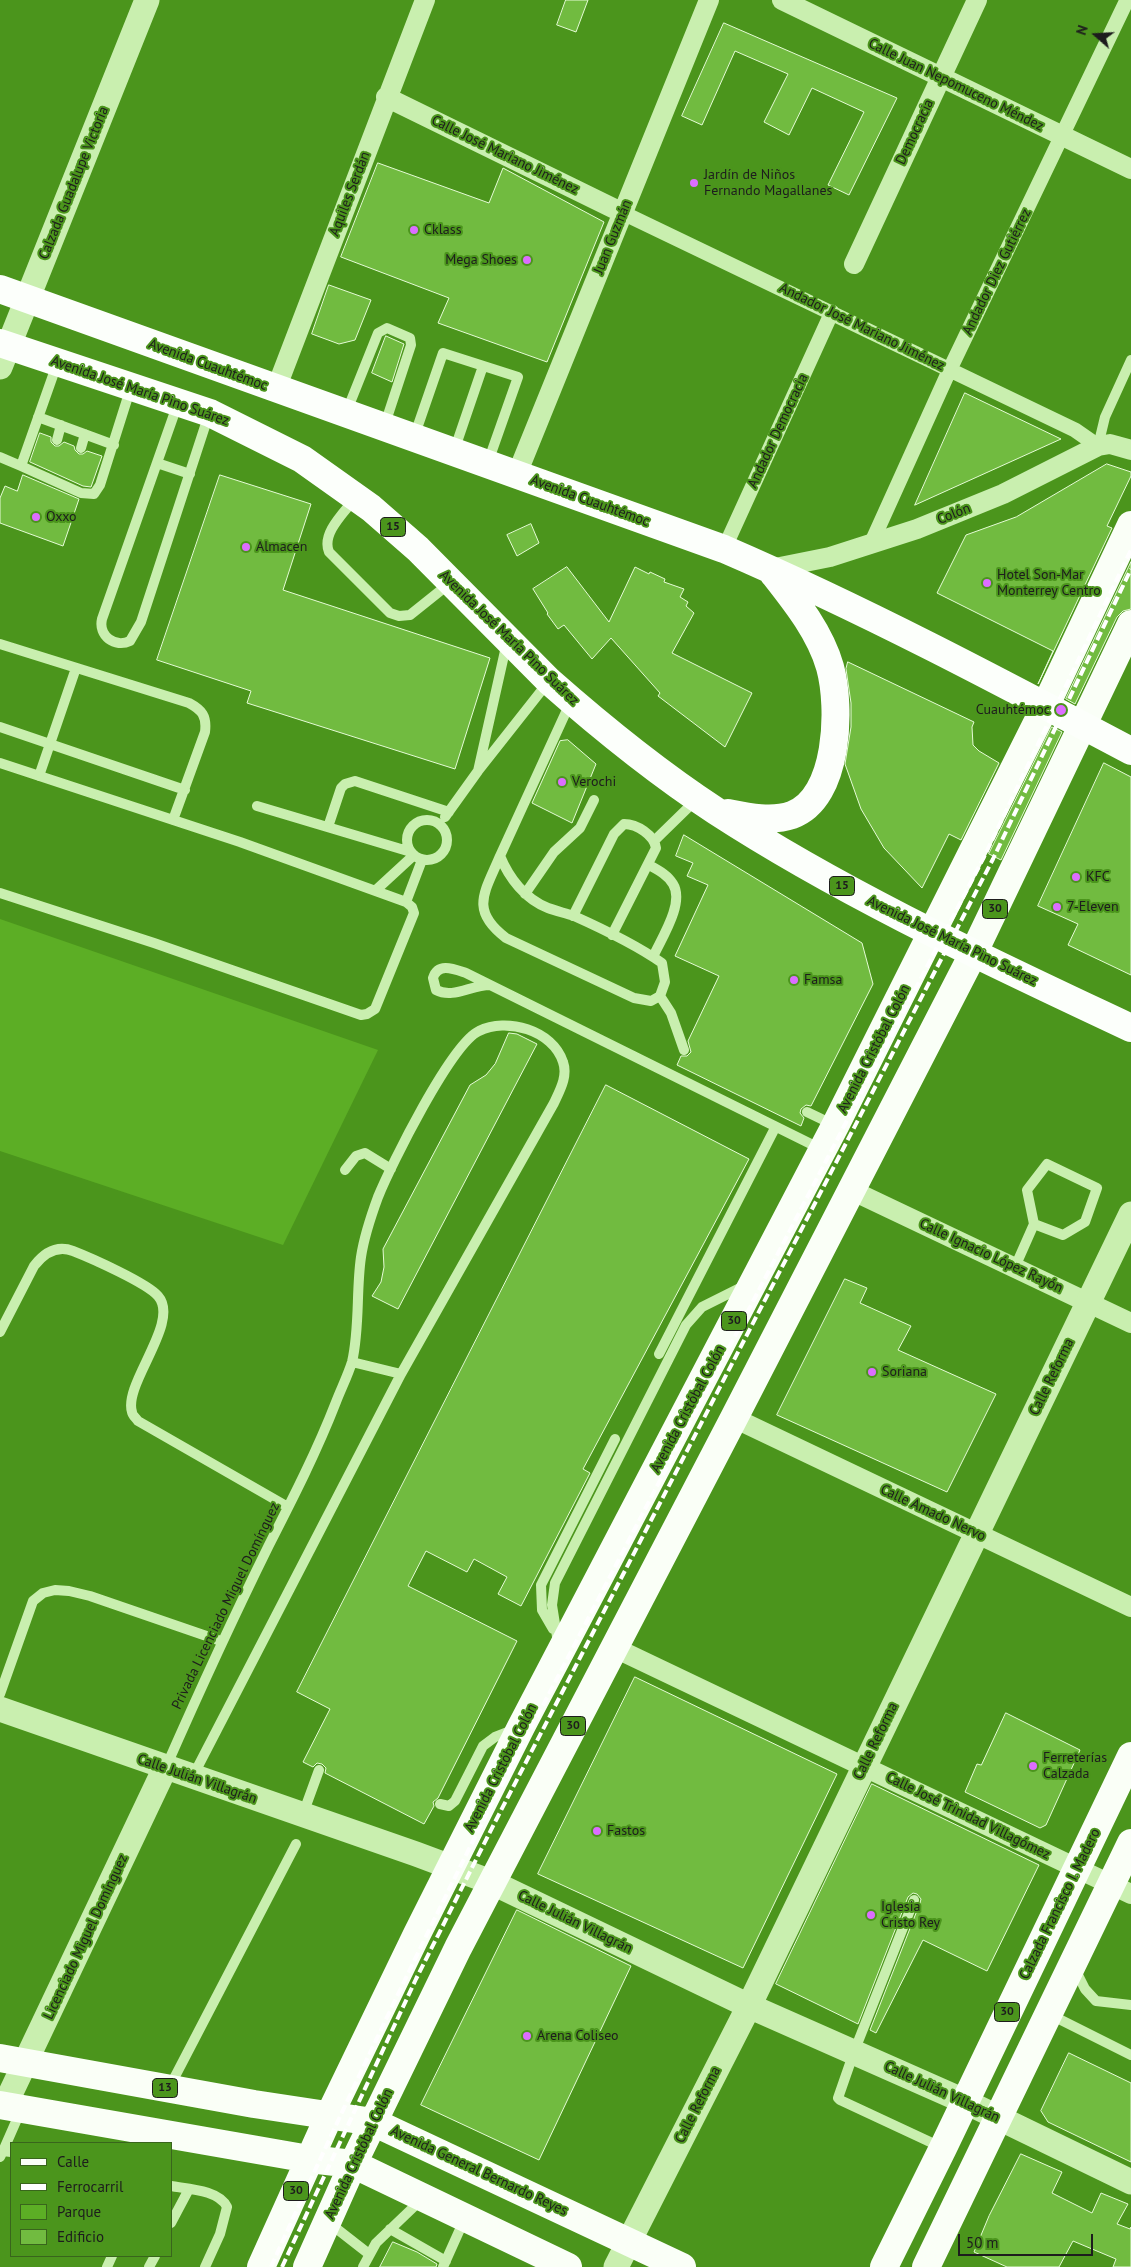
<!DOCTYPE html>
<meta charset="utf-8">
<style>
body{margin:0}
#map{position:relative;width:1131px;height:2267px;overflow:hidden;background:#4b951c;font-family:"PT Sans",sans-serif}
canvas{display:block}
.legend{position:absolute;left:10px;top:2142px;width:162px;height:115px;box-sizing:border-box;background:#4b951c;border:1px solid #39651c;margin:0;padding:6px 9px;list-style:none;font-size:15px;color:#1d1d1d}
.legend li{display:flex;align-items:center;gap:10px;height:25px}
.legend b{width:25px;border:1px solid #39651c}
.north{position:absolute;left:1071px;top:10px;width:50px;height:50px;-webkit-text-stroke:4px #4b951c;paint-order:stroke;rotate:289deg;font-size:14px;font-weight:700;line-height:20px;text-align:center;color:#1d1d1d}
.north::after{content:'';display:block;margin:auto;width:18px;height:22px;background:#1d1d1d;clip-path:polygon(50% 0,100% 100%,50% 72%,0 100%)}
.scale{position:absolute;left:958px;top:2234px;width:135px;height:22px;box-sizing:border-box;border:2px solid #1d1d1d;border-top:0;padding-left:6px;font-size:15px;line-height:18px;white-space:nowrap;color:#1d1d1d;-webkit-text-stroke:4px #4b951c;paint-order:stroke}
</style>
<div id="map">
<canvas width="1131" height="2267"></canvas>
<ul class="legend">
<li><b style="height:6px;background:#fafff7"></b>Calle</li>
<li><b style="height:6px;background:#fff"></b>Ferrocarril</li>
<li><b style="height:14px;background:#5cae25"></b>Parque</li>
<li><b style="height:14px;background:#71bb40"></b>Edificio</li>
</ul>
<div class="north">N</div>
<div class="scale">50 m</div>
</div>
<script>
const context = document.querySelector('canvas').getContext('2d');
context.lineJoin = 'round';
function fillPath(path, color) { context.fillStyle = color; context.fill(path, 'evenodd'); }
function trace(path, color, width, dash) { context.strokeStyle = color; context.lineWidth = width; context.lineCap = dash ? 'butt' : 'round'; context.setLineDash(dash || []); context.stroke(path); }
function write(font, color, halo, rows, align = 'center') {
  context.font = font + ' "PT Sans",sans-serif'; context.lineWidth = 4; context.setLineDash([]); context.textBaseline = 'middle'; context.strokeStyle = halo; context.fillStyle = color; for (const [text, x, y, turn = 0] of rows) {
    context.save(); context.translate(x, y); context.rotate((+turn || 0) * Math.PI / 180); context.textAlign = isNaN(turn) ? turn : align; if (halo) context.strokeText(text, 0, 0); context.fillText(text, 0, 0); context.restore();
  }
}
fillPath(new Path2D(`
 M0,919L378,1050L283,1245L0,1151Z`), '#5cae25');
const building = new Path2D(`
 M566,0H588L576,32L557,25Z
 M724,23L897,98L849,195L828,185L864,112L812,88L789,135L764,122L788,74L735,51L702,125L682,116Z
 M378,163L489,203L503,168L604,222L547,362L438,323L449,298L341,257Z
 M329,285L371,300L355,340L339,344L312,334Z
 M386,336L404,344L392,382L372,373Z
 M965,393L1061,439L915,505Z
 M40,433L51,437V442L55,446H59L64,442L74,446L75,450L79,454H83L87,451L102,456L91,487L83,486L30,462Z
 M1107,464L1131,472V476L1107,526L1112,528L1038,684L1053,651L937,593L966,535L1016,517Z
 M23,475L79,499L63,546L0,523V498L5,486L17,491Z
 M220,475L311,504L283,590L490,658L455,769L247,703L251,691L157,660Z
 M531,524L539,543L517,556L507,535Z
 M1131,562V609L1123,611L1117,617L1075,704L1066,699Z
 M567,567L609,622L635,567L649,574L650,572L665,579L664,582L684,589L680,597L688,602L686,606L694,613L672,653L752,693L725,747L658,696L660,693L611,638L592,659L564,625L558,629L547,614L548,613L533,589Z
 M848,662L974,722L972,727L973,745L979,751L999,763L961,840L949,834L922,888L884,848L874,831L861,809L845,764L851,727V703L846,669Z
 M1052,727L1062,732L1001,860L989,854Z
 M568,740L596,764L572,823L532,803L560,741Z
 M1104,763L1131,777V975L1068,945L1078,924L1038,906Z
 M684,835L862,943L873,984L811,1106L806,1105L801,1109L800,1113L804,1118L801,1126L677,1065L681,1056H687L691,1052L688,1041L719,976L675,956L708,885L687,876L693,863L676,856Z
 M509,1033L517,1034L537,1044L398,1309L372,1296L381,1282L384,1267L383,1249L470,1085L486,1075L495,1064Z
 M606,1085L749,1159L583,1469L590,1473L521,1606L498,1594L507,1577L474,1559L467,1572L426,1551L408,1586L517,1641L438,1798L433,1802L434,1806L424,1824L325,1773L326,1768L322,1764L317,1763L313,1767L303,1762L330,1709L297,1692Z
 M845,1279L867,1288L860,1303L911,1326L898,1350L996,1394L947,1492L777,1415Z
 M635,1677L837,1774L743,1968L538,1874Z
 M1006,1713L1080,1750L1046,1825L1040,1828L965,1792L977,1764L981,1765Z
 M872,1784L1039,1865L987,1971L923,1940L876,2033L870,2030L920,1903L921,1899L917,1894L913,1893L908,1897L858,2024L776,1984Z
 M517,1910L631,1966L539,2160L421,2105Z
 M1069,2053L1131,2083V2162L1048,2122L1041,2111Z
 M1021,2154L1062,2172L1052,2193L1092,2213L1101,2193L1128,2204L1117,2224L1130,2229L1131,2227V2267H1113L1116,2259L1073,2241L1059,2267H1007L974,2252L989,2216Z
 M393,2242L417,2252L437,2264L436,2267H380Z`);
fillPath(building, '#71bb40');
trace(building, '#e5fbd6', 1);
trace(new Path2D(`
 M178,403L102,619C98,636 115,648 130,641L141,622L209,414
 M346,413L378,333L387,328L410,338L411,345L384,427
 M38,417L114,445
 M414,437L443,353L518,377L488,462
 M57,440L61,425
 M1098,446L1105,417L1131,360
 M81,448L85,434
 M454,451L483,366
 M0,457L21,466L57,364
 M157,463L190,474
 M21,466L81,493L94,494L100,485L131,387
 M356,497C345,512 321,533 329,552L390,613L399,616L410,615L450,583
 M507,642L478,771L549,681
 M0,644L189,703C202,710 207,716 205,732L173,820
 M0,727L185,790
 M0,763L240,842L406,902L412,907L414,913L375,1009L367,1014L361,1015L154,943L0,893
 M39,776L76,668
 M257,806L411,852
 M445,817L478,771
 M407 840a20 20 0 1 1 40 0a20 20 0 1 1-40 0Z
 M328,827L341,788L345,784L355,781L449,812
 M655,840L697,799
 M500,856C509,878 525,899 548,908C556,911 565,913 574,916C603,929 635,944 662,963L665,982L660,996L651,1001L634,998L506,938C469,910 485,892 500,856Z
 M500,856L571,701
 M649,865C658,870 668,875 673,884C685,903 661,939 653,957
 M376,890L414,855
 M525,894L554,852L580,828L594,800
 M406,902L422,860
 M573,916L614,834L624,824C637,824 654,835 656,848L612,935
 M490,985C471,985 453,999 436,990L433,978C438,962 454,969 466,973L821,1149
 M660,996L671,1013L684,1050
 M807,1112L834,1125
 M345,1170L356,1156L365,1153L391,1169
 M1015,1267L1034,1224L1027,1190L1047,1164L1097,1188L1085,1222L1063,1235L1034,1224
 M0,1332L34,1266C44,1253 57,1245 73,1251C91,1258 147,1283 158,1296C181,1322 123,1384 132,1412C132,1415 136,1418 138,1421L288,1507
 M659,1354L775,1128
 M352,1362L401,1374
 M553,1629L542,1610L541,1585L615,1439
 M558,1643L552,1605L555,1583L686,1325L702,1307L744,1286
 M0,1694L33,1601L43,1593L55,1590L69,1591L90,1596L221,1641
 M166,1767C199,1692 233,1618 269,1545C293,1498 317,1451 336,1402C341,1389 348,1375 352,1362C360,1328 356,1291 361,1257C364,1237 371,1216 378,1197C391,1165 451,1044 479,1031C506,1017 553,1030 563,1062C568,1076 560,1090 554,1103L401,1374L193,1776
 M440,1804L449,1806L455,1801L483,1746L495,1737L513,1730
 M303,1814L319,1770
 M914,1900L854,2052L838,2098L840,2100L943,2148
 M1074,1967L1085,1989L1096,2001L1131,2005
 M1049,2014L1131,2055
 M169,2088L296,1844
 M3,2151L21,2110
 M0,2157L3,2151L11,2152
 M171,2186C188,2189 219,2190 227,2207L220,2234L205,2267
 M328,2222L369,2254
 M171,2223L189,2189
 M390,2229L446,2261
 M107,2267L112,2256
 M149,2267L155,2256
 M363,2267L376,2243L422,2199
 M443,2267L465,2218`), '#c9efaf', 10);
trace(new Path2D(`
 M623,213L1075,430L1098,446
 M870,546L950,369L1127,0
 M724,549L832,312`), '#c9efaf', 15);
trace(new Path2D(`
 M782,0L1131,169
 M386,97L623,213
 M854,264L977,0
 M276,389L425,0
 M517,474L709,0
 M770,569L830,557L917,529L1003,494L1098,446L1110,444L1131,450
 M851,1190L1131,1323
 M734,1418L1131,1607
 M615,1648L1131,1894`), '#c9efaf', 20);
trace(new Path2D(`
 M0,367L147,0
 M0,1709L416,1854L491,1882L749,2006L964,2101L1131,2182
 M5,2105L165,1768
 M616,2267L749,2006L1131,1214`), '#c9efaf', 25);
trace(new Path2D(`
 M0,2058L254,2104L373,2122L682,2267
 M0,2105L309,2159L353,2164L568,2267
 M261,2267L330,2114L417,1934L521,1727L835,1126L1045,707L1131,525
 M307,2267L353,2164L458,1948L734,1418L973,954L1131,624
 M884,2267L943,2148L1131,1756
 M926,2267L1131,1843`), '#fafff7', 28);
trace(new Path2D(`
 M0,289L724,549C863,609 997,680 1131,751
 M0,343L210,413L302,459L371,508L418,549L549,681C600,726 658,773 716,811C847,896 989,961 1131,1028
 M728,813C748,817 772,822 792,815C839,798 841,707 830,667C820,632 795,601 773,573`), '#fcfffb', 28);
trace(new Path2D(`
 M271,2267C339,2116 410,1967 484,1819L984,857L1131,550
 M282,2267L416,1979L494,1824L993,859L1131,569`), '#fff', 4, [9, 4]);
for (const [x, y, r, color] of [
 [694,183,5,"#dc6dff"],
 [414,230,5,"#dc6dff"],
 [527,260,5,"#dc6dff"],
 [36,517,5,"#dc6dff"],
 [246,547,5,"#dc6dff"],
 [987,583,5,"#dc6dff"],
 [1061,710,6,"#dc6dff"],
 [562,782,5,"#dc6dff"],
 [1076,877,5,"#dc6dff"],
 [1057,907,5,"#dc6dff"],
 [794,980,5,"#dc6dff"],
 [872,1372,5,"#dc6dff"],
 [1033,1766,5,"#dc6dff"],
 [597,1831,5,"#dc6dff"],
 [871,1915,5,"#dc6dff"],
 [527,2036,5,"#dc6dff"]
]) { const dot = new Path2D(); dot.arc(x, y, r, 0, 2 * Math.PI); context.fillStyle = color; context.fill(dot); trace(dot, '#4b951c', 2); }
for (const [x, y, w] of [
 [393,527,25],
 [842,886,25],
 [995,909,25],
 [734,1321,25],
 [573,1726,25],
 [1007,2012,25],
 [165,2088,25],
 [296,2191,25]
]) { const box = new Path2D(); box.roundRect(x - w / 2, y - 9.5, w, 19, 4); context.fillStyle = '#4b951c'; context.fill(box); trace(box, '#1d1d1d', 1); }
write('bold 12px', '#1d1d1d', null, [
 ["15",393,527],
 ["15",842,886],
 ["30",995,909],
 ["30",734,1321],
 ["30",573,1726],
 ["30",1007,2012],
 ["13",165,2088],
 ["30",296,2191]
]);
write('14px', '#1d1d1d', '#4b951c', [
 ["Calle Juan Nepomuceno Méndez",956,85,26],
 ["Democracia",915,132,-65],
 ["Calle José Mariano Jiménez",505,155,26],
 ["Calzada Guadalupe Victoria",74,183,-68],
 ["Aquiles Serdán",350,194,-69],
 ["Juan Guzmán",613,237,-68],
 ["Andador Diez Gutiérrez",997,272,-64],
 ["Andador José Mariano Jiménez",862,327,26],
 ["Avenida Cuauhtémoc",208,365,20],
 ["Avenida José María Pino Suárez",140,391,19],
 ["Andador Democracia",778,431,-65],
 ["Avenida Cuauhtémoc",590,501,20],
 ["Colón",954,514,-22],
 ["Avenida José María Pino Suárez",509,638,44],
 ["Avenida José María Pino Suárez",952,941,26],
 ["Avenida Cristóbal Colón",874,1049,-63],
 ["Calle Ignacio López Rayón",991,1256,25],
 ["Calle Reforma",1052,1377,-64],
 ["Avenida Cristóbal Colón",688,1409,-62],
 ["Calle Amado Nervo",933,1513,25],
 ["Privada Licenciado Miguel Domínguez",226,1606,-64],
 ["Calle Reforma",876,1741,-64],
 ["Avenida Cristóbal Colón",501,1768,-63],
 ["Calle Julián Villagrán",197,1779,19],
 ["Calle José Trinidad Villagómez",968,1816,26],
 ["Calzada Francisco I. Madero",1060,1904,-64],
 ["Calle Julián Villagrán",575,1922,26],
 ["Licenciado Miguel Domínguez",86,1937,-65],
 ["Calle Julián Villagrán",942,2092,25],
 ["Calle Reforma",698,2105,-63],
 ["Avenida Cristóbal Colón",359,2154,-65],
 ["Avenida General Bernardo Reyes",479,2171,25]
]);
write('14px', '#1d1d1d', '#4b951c', [
 ["Jardín de Niños",704,175],
 ["Fernando Magallanes",704,191],
 ["Cklass",424,230],
 ["Mega Shoes",517,260,"right"],
 ["Oxxo",46,517],
 ["Almacen",256,547],
 ["Hotel Son-Mar",997,575],
 ["Monterrey Centro",997,591],
 ["Cuauhtémoc",1050,710,"right"],
 ["Verochi",572,782],
 ["KFC",1086,877],
 ["7-Eleven",1067,907],
 ["Famsa",804,980],
 ["Soriana",882,1372],
 ["Ferreterías",1043,1758],
 ["Calzada",1043,1774],
 ["Fastos",607,1831],
 ["Iglesia",881,1907],
 ["Cristo Rey",881,1923],
 ["Arena Coliseo",537,2036]
], 'left');
</script>
